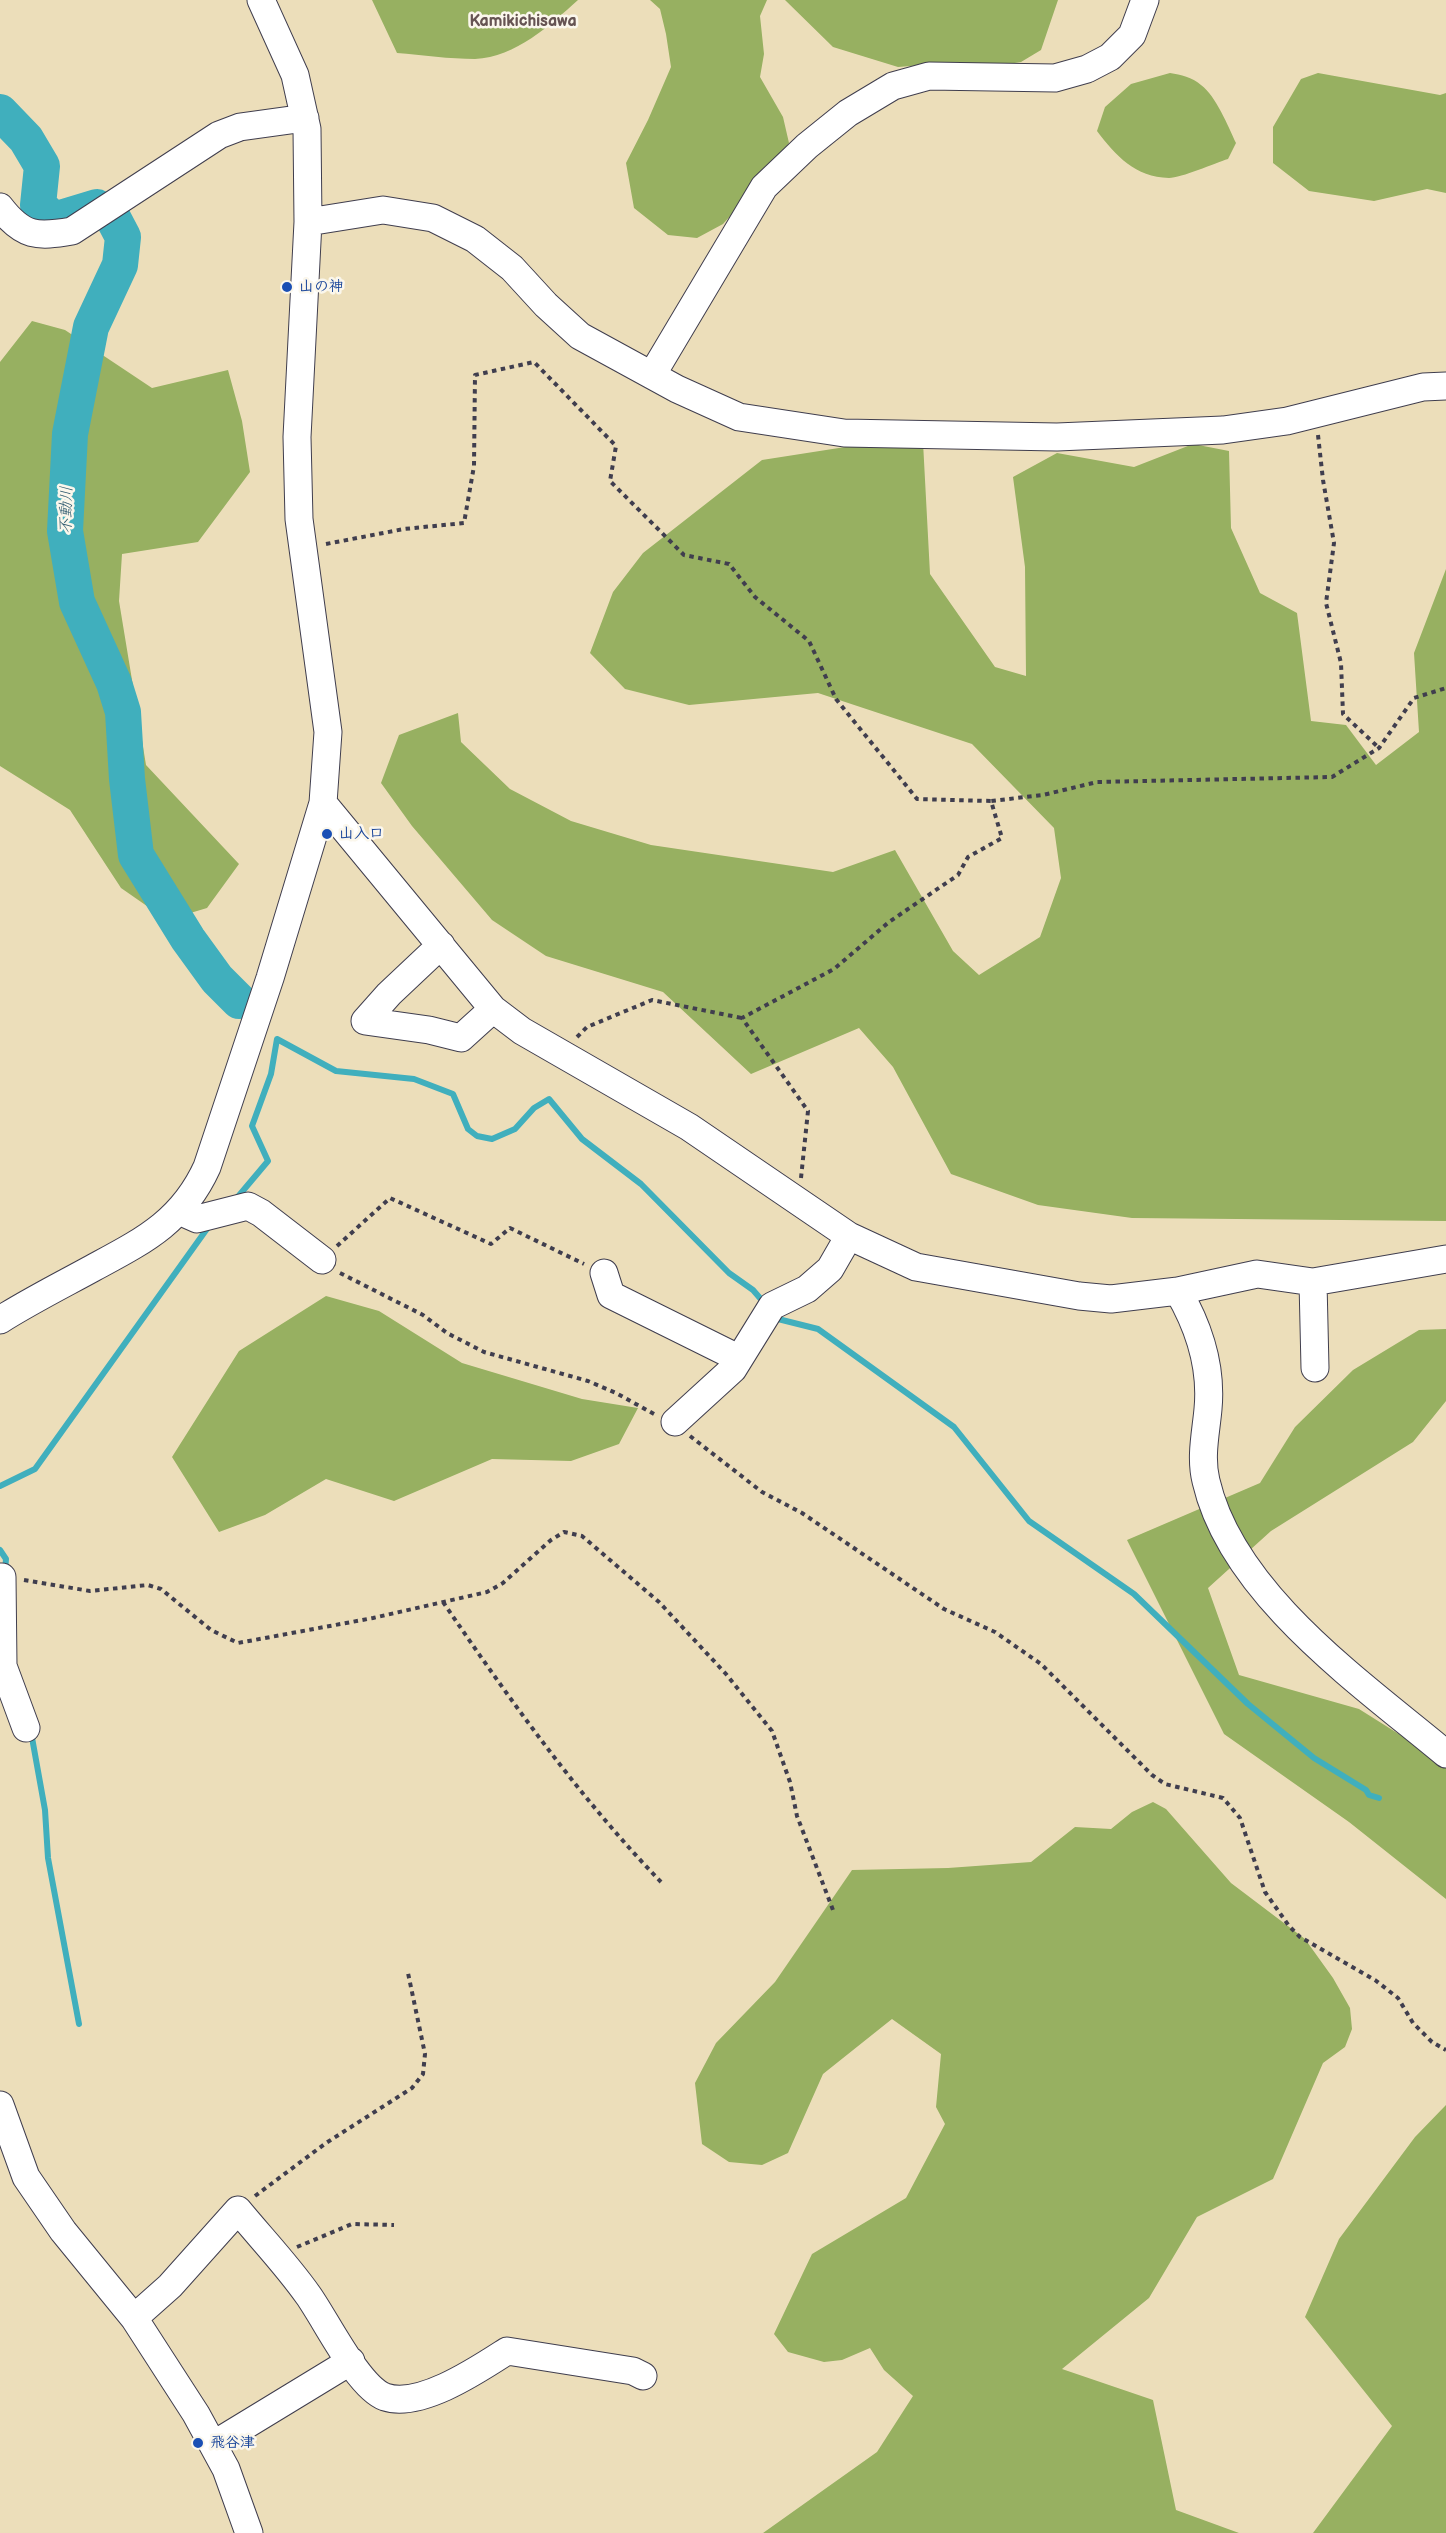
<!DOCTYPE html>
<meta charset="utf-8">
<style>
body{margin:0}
canvas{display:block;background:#ecdeba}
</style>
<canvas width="1446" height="2533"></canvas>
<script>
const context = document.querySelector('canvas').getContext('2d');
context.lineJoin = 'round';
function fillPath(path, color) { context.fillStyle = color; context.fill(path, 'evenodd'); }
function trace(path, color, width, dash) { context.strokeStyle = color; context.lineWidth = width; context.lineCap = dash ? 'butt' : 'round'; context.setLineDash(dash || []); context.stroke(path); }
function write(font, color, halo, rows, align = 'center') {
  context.font = font + ' "Balsamiq Sans","Klee One",sans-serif'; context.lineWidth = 5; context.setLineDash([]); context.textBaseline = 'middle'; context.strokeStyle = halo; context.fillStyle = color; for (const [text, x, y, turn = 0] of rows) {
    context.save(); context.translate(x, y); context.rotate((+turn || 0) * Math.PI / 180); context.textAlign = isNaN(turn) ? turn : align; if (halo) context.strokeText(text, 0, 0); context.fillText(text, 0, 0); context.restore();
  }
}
fillPath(new Path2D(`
 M372,0H578C550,25 516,57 475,59C450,59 422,55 397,53Z
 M650,0H767L760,16L764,54L760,77L783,117L789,143L761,182L723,224L697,238L668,235L634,208L626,163L648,120L671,67L666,34L660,9Z
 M785,0H1058L1041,50L1021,62L996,66L949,63L898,67L833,47Z
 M1170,73C1181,75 1192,77 1201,85C1216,96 1228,126 1236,143L1228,159C1215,163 1181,178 1169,178C1135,177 1116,156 1097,131L1105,107L1131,84Z
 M1318,73L1440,95L1446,93V193L1427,189L1374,201L1309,191L1273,163V127L1301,79Z
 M32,321L65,330L152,388L228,370L242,421L250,472L198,542L122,554L119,601L146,765L239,864L207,908L167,920L121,888L70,810L0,766V362Z
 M923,442L930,574L995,667L1026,676L1025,567L1013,477L1057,453L1134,467L1193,444L1229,451L1231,528L1260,593L1297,613L1311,721L1346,725L1376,765L1419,732L1414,653L1446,569V1221L1132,1218L1038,1205L951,1174L893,1067L859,1028L751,1074L663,992L546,956L492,920L412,826L381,783L399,735L458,713L461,742L510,789L571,821L651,845L833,872L895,850L953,951L979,975L1040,937L1061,878L1054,828L972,744L818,693L689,705L625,689L590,653L613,592L643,553L762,460L858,445Z
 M326,1296L379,1311L462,1363L582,1399L638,1408L619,1444L571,1461L492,1459L394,1501L326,1479L265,1515L219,1532L172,1457L239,1351Z
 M1446,1329V1401L1413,1442L1271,1531L1208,1588L1239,1675L1359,1709L1429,1753L1446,1743V1899L1349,1822L1224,1734L1127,1540L1260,1483L1295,1427L1353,1370L1419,1330Z
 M1153,1802L1166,1809L1231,1883L1305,1939L1333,1978L1350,2008L1352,2029L1345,2047L1323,2063L1273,2179L1197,2217L1149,2298L1062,2369L1153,2400L1176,2510L1239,2533H763L877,2452L913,2396L884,2370L870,2348L842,2360L824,2362L788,2352L774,2334L812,2254L906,2198L945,2124L936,2107L941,2054L892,2019L823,2074L788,2153L762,2165L729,2162L702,2144L695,2083L716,2043L775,1982L852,1870L948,1868L1031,1862L1075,1827L1111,1829L1132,1812Z
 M1446,2105V2533H1313L1392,2426L1305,2317L1339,2239L1415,2137Z`), '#97b061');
trace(new Path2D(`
 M236,1199L268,1161L252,1126L271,1074L277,1039L336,1071L414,1079L453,1094L468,1129L477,1136L492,1139L515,1129L534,1108L549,1099L582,1139L641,1184L729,1273L753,1290L766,1305
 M775,1315L778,1319L818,1329L954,1427L1029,1521L1134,1594L1248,1704L1314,1758L1366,1790L1369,1795L1379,1798
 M0,1486L35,1469L209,1226
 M0,1550L6,1559L5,1571
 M31,1732L45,1810L48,1858L79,2024`), '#40afbd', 6);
trace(new Path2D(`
 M0,112L26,139L42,166L38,205L54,220L97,207L113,218L123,237L120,265L91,327L70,434L65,531L77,602L114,683L123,712L127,779L136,855L188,939L217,979L239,1001`), '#40afbd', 36);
const minor = new Path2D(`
 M0,207C23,237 37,237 72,231L219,135L240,127L305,118
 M308,222L383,210L433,218L475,239L512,268L546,305L580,336L677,389L739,417L844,433L1057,437L1223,430L1287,421L1423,387L1446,386
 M652,375L764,187L807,146L848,113L893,86L929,76L1055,78L1087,69L1110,57L1132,35L1145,0
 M323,803L493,1009L522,1031L689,1127L849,1236L916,1267L1079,1296L1111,1299L1178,1291L1257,1274L1313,1282L1446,1259
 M441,945L389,994L365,1021L429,1030L461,1038L493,1009
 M179,1211L197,1219L248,1206L261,1213L322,1260
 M604,1273L611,1295L738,1358
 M1313,1282L1315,1368
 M1178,1291C1199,1327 1212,1367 1208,1409C1206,1432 1200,1457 1206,1481C1232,1594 1361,1683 1446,1754
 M0,1320C30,1301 62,1285 93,1268C143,1241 182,1222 207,1167L270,978L323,803L328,732L299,519L297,437L308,222L307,129L295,75L261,0
 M675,1422L733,1369L772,1306L807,1289L830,1269L849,1236
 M0,1577H2L3,1666L26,1728
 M0,2105L26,2177L63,2231L134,2318L196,2414L226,2469L249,2533
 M134,2318L170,2286L238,2210C261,2238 287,2265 308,2295C326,2320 358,2387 385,2397C420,2409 479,2369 507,2351L633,2371L643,2376
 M213,2445L351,2361`);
trace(minor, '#403e4e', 29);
trace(new Path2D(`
 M1318,435L1323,480L1334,543L1326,603L1341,663L1343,714L1379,748
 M326,544L404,529L464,523L474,466L475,375L534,362L616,446L610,481L684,555L729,564L755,597L809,641L836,699L917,799L991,801
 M577,1037L587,1027L652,1000L742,1018
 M801,1178L808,1111L742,1018L834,969L889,922L958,875L968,857L1002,838L991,801L1043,795L1097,782L1332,777L1379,748L1414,698L1446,688
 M337,1246L390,1198L491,1244L510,1228L584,1264
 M340,1273L423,1315L447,1333L484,1352L588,1381L616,1393L654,1414
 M690,1436L762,1492L802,1513L944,1609L995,1632L1041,1664L1152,1775L1165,1784L1223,1798L1240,1818L1265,1892L1289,1926L1300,1937L1375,1980L1398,1998L1413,2023L1432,2042L1446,2050
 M24,1580L90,1591L148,1585L161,1589L211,1630L238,1643L373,1618L487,1592L503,1583L551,1540L564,1532L582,1536L659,1602L726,1674L772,1731L790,1782L797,1816L833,1910
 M443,1602C510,1700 579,1797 661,1882
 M255,2196L326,2143L412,2088L423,2074L425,2054L408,1973
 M297,2247L352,2224L394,2225`), '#403e4e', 4, [4.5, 4.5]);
trace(minor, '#fff', 27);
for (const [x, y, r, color] of [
 [287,287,6,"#1a4fb4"],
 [327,834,6,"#1a4fb4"],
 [198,2443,6,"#1a4fb4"]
]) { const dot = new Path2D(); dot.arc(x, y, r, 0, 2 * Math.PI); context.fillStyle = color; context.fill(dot); trace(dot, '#fbf7ec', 2); }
write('bold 15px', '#164399', '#fbf7ec', [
 ["山の神",299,287],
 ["山入口",339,834],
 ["飛谷津",210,2443]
], 'left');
write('bold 16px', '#665453', '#fbf7ec', [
 ["Kamikichisawa",523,22]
]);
write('italic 16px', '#2e5a6f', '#fbf7ec', [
 ["不動川",67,510,-89]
]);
</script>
